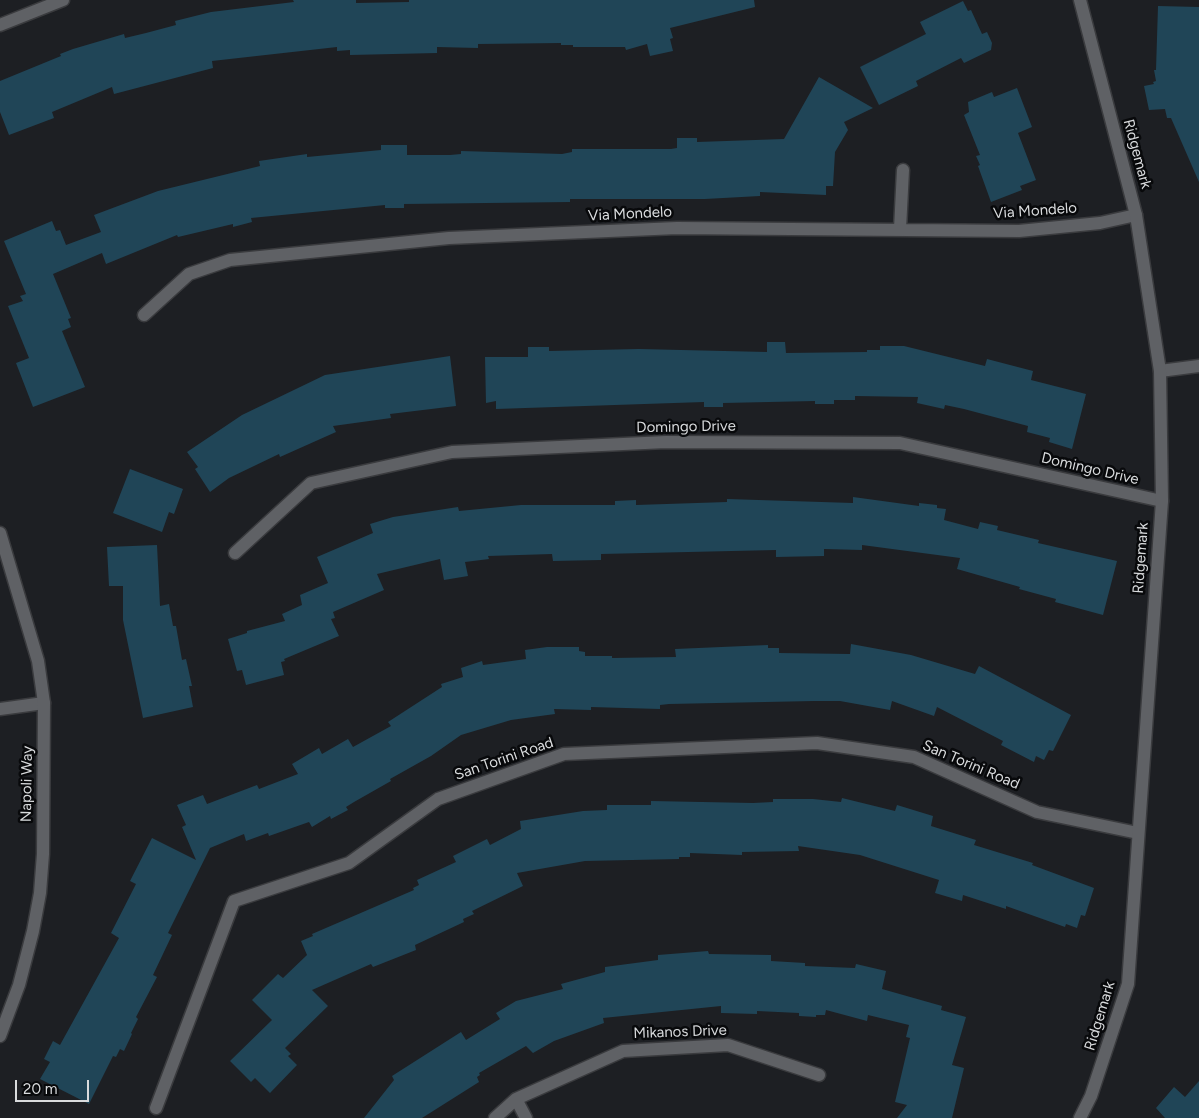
<!DOCTYPE html>
<style>
body{margin:0}
#map{position:relative;width:1199px;height:1118px;overflow:hidden;background:#1d1f23;font-family:Figtree,sans-serif}
canvas{display:block}
.scale{position:absolute;left:15px;top:1080px;width:74px;height:22px;box-sizing:border-box;border:2px solid #d9dbdd;border-top:0;padding-left:6px;font-size:15px;line-height:18px;white-space:nowrap;color:#d9dbdd;-webkit-text-stroke:4px #08090b;paint-order:stroke}
</style>
<div id="map">
<canvas width="1199" height="1118"></canvas>
<div class="scale">20 m</div>
</div>
<script>
const context = document.querySelector('canvas').getContext('2d');
context.lineJoin = 'round';
function fillPath(path, color) { context.fillStyle = color; context.fill(path, 'evenodd'); }
function trace(path, color, width, dash) { context.strokeStyle = color; context.lineWidth = width; context.lineCap = dash ? 'butt' : 'round'; context.setLineDash(dash || []); context.stroke(path); }
function write(font, color, halo, rows, align = 'center') {
  context.font = font + ' Figtree,sans-serif'; context.lineWidth = 5; context.setLineDash([]); context.textBaseline = 'middle'; context.strokeStyle = halo; context.fillStyle = color; for (const [text, x, y, turn = 0] of rows) {
    context.save(); context.translate(x, y); context.rotate((+turn || 0) * Math.PI / 180); context.textAlign = isNaN(turn) ? turn : align; if (halo) context.strokeText(text, 0, 0); context.fillText(text, 0, 0); context.restore();
  }
}
fillPath(new Path2D(`
 M293,0H356V3L409,2V0H754L755,7L670,28L673,38L670,39L673,51L650,56L647,44L626,50L625,47H573V45H561V43L478,44V48L437,47V53L350,55V50L337,51V47L212,61L213,68L114,94L112,87L52,112L54,118L9,135L0,112V81L61,56L60,54L73,49L124,34L125,38L146,33L176,25L175,21L211,12L294,2Z
 M963,1L968,11L971,10L982,34L987,32L992,43L991,50L964,63L961,58L916,81L918,86L879,105L860,67L926,34L920,22Z
 M1158,6L1199,7V182L1171,118H1167L1165,109L1149,110L1144,86L1154,84L1153,82L1156,81L1154,70H1156Z
 M819,77L873,108L844,122L848,130L835,152L833,186H826V195L760,192V196L705,199H570V202L404,204V208H385V205L251,218L252,222L233,227V224L178,237L177,235L106,264L102,253L53,274L71,318L68,319L71,327L62,331L85,387L33,407L16,363L29,358L8,306L23,301L20,296L26,294L4,241L52,221L56,231L60,230L66,245L101,232L94,215L158,191L260,166L259,161L307,154V157L381,150V145H407V155H450L461,154V151L562,154L572,152V149H671L677,148V138H697V142L784,139Z
 M1017,88L1032,127L1018,133L1036,180L1020,186L1022,190L991,202L978,166L980,165L976,156L980,155L964,115L969,112L968,102L992,92L994,97Z
 M767,342H785L786,353L867,352V350H880V346H904L985,366L987,359L1033,371L1031,380L1086,394L1072,449L1049,442L1050,438L1027,432L1028,426L964,409L945,405L944,409L917,403L918,397L855,396V400H834V404H815V401L723,403V407H704V402L496,409V401L486,403L485,357H528V347H549V351L639,349L767,352Z
 M450,356L456,406L390,414L391,418L333,426L336,432L280,457L279,454L229,478L210,492L195,469L198,467L187,452L242,415L325,375Z
 M130,469L183,489L174,514L169,512L162,532L113,513Z
 M853,497L919,506V503L937,505V508L946,509L944,520L978,529L980,522L998,526L997,530L1039,540L1038,543L1117,561L1103,615L1055,602L1056,599L1019,589L1020,587L957,569L960,558L862,545V550L824,549V556L776,557V550L601,554V560L553,561L552,554L488,556L489,559L465,562L468,576L444,580L440,559L377,574L384,590L333,612L335,618L331,619L339,636L284,659L285,661L281,662L284,675L246,685L242,670L237,671L228,639L247,633V631L285,621L282,614L302,605L300,595L328,583L317,557L373,533L370,524L393,517L458,507L459,511L521,505H615V501L636,500V505L727,502V499L853,503Z
 M157,545L160,606L169,604L173,626H176L182,660L186,659L192,686H189L193,707L143,718L123,620V586H109L107,547Z
 M851,644L911,655L975,674L979,666L1071,715L1053,751L1049,750L1044,760L1036,756L1034,762L1001,745L1003,741L937,707L934,716L892,701L890,710L840,701H814L669,704L660,705V709L591,707V710L554,709L555,714L511,720L461,735L431,756L390,779L391,781L354,802L346,807L348,810L331,819L330,816L312,827L309,822L269,836L268,833L246,841L244,834L210,848L168,933L172,935L153,975L157,977L136,1017L138,1019L131,1033L132,1034L124,1051L120,1049L116,1057L113,1056L89,1104L40,1079L50,1062L44,1059L53,1041L60,1045L119,938L111,933L136,884L130,881L152,838L196,860L182,827L186,825L177,805L203,795L207,804L257,785L259,789L298,774L292,764L319,748L322,754L348,739L353,747L391,726L388,722L442,687L441,684L463,677L461,668L482,661L483,665L526,659L525,650L547,647H579V651L585,652V656H612V658L676,657L675,649L768,645V648H779V653L850,654Z
 M842,798L895,811L897,805L933,816L931,826L976,840L974,845L1033,863L1032,865L1094,888L1085,916L1081,915L1077,928L1066,924L1065,927L1006,906V909L963,895L962,901L935,893L939,880L860,855L798,846L799,851L742,852V855L690,853V857H679V859L585,861L517,873L523,886L472,911L474,914L463,919L464,922L415,945L416,950L373,967L371,964L312,990L328,1006L285,1048L291,1054L288,1056L297,1065L270,1093L255,1078L251,1082L230,1061L272,1020L252,1000L278,974L283,978L307,955L301,941L313,936L312,934L414,890L413,888L419,885L417,880L456,862L453,856L487,839L490,845L521,829L520,821L583,811L607,810V805H651V801L753,803L773,802V799H813L841,802Z
 M708,951L709,954L771,955V961L805,963V966L855,968L856,964L886,971L882,989L942,1006L941,1010L966,1017L952,1065L964,1068L952,1118H897L907,1105L895,1102L910,1038L906,1037L909,1025L868,1015L867,1021L826,1010L825,1015H816V1017L799,1016V1013L757,1011V1014L721,1013V1006L603,1018L604,1023L554,1041L533,1053L526,1046L479,1073L480,1075L477,1077L479,1082L422,1118H364L394,1080L392,1076L461,1032L466,1040L500,1019L496,1013L516,1001L563,989L561,984L605,972V967L658,960V955Z
 M1199,1081V1118H1165L1156,1108L1174,1087L1185,1097Z`), '#204557');
const minor = new Path2D(`
 M900,229L903,170
 M144,315L189,274L230,260L449,238L677,228L1019,231L1100,223L1136,215
 M1160,371L1199,366
 M235,553L311,483L452,452L666,442L900,443L1162,501
 M0,709L44,703
 M516,1099L526,1118
 M156,1108L234,901L349,863L438,799L564,754L817,743L914,757L1037,812L1138,833
 M495,1118L516,1099L623,1051L728,1045L819,1075`);
const tertiary = new Path2D(`
 M0,25L63,0
 M0,533L38,661L44,703L43,854L40,893L33,931L19,985L0,1036
 M1080,1118L1091,1096L1128,984L1162,501L1160,371L1136,215L1080,0`);
trace(minor, '#3a3b3e', 15);
trace(tertiary, '#3a3b3e', 15);
trace(minor, '#5f6165', 12);
trace(tertiary, '#5f6165', 12);
write('15px', '#d9dbdd', '#08090b', [
 ["Ridgemark",1137,154,75],
 ["Via Mondelo",1035,211,-4],
 ["Via Mondelo",630,214,-3],
 ["Domingo Drive",686,427,-1],
 ["Domingo Drive",1090,469,13],
 ["Ridgemark",1141,558,-86],
 ["San Torini Road",504,759,-19],
 ["San Torini Road",971,765,23],
 ["Napoli Way",27,784,-89],
 ["Ridgemark",1100,1016,-73],
 ["Mikanos Drive",680,1032,-2]
]);
</script>
